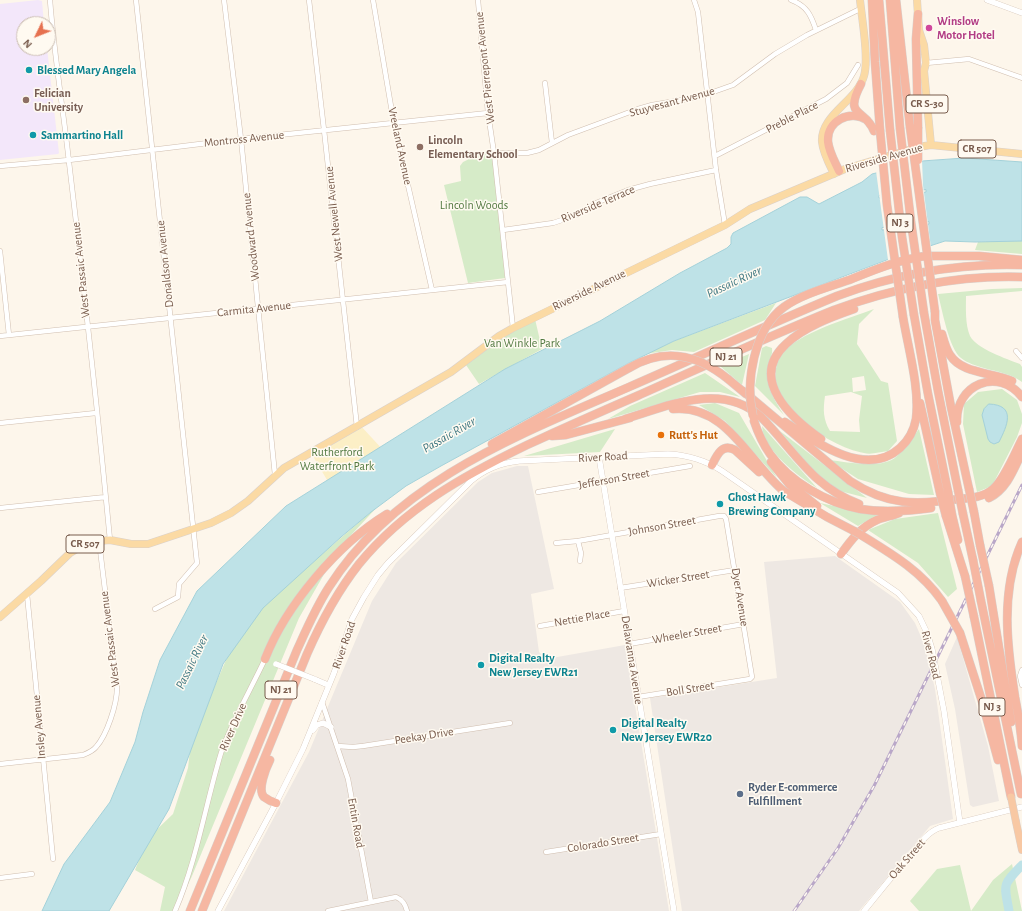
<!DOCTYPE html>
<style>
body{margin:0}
#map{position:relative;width:1022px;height:911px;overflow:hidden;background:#fdf6eb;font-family:"Alegreya Sans",sans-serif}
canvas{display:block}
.north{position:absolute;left:16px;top:16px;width:40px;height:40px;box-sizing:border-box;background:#fffaf1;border:1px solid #c9bbaf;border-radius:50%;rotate:227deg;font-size:11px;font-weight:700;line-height:16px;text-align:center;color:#795c4d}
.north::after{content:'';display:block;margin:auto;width:14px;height:18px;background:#e67150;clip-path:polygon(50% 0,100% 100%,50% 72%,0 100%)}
</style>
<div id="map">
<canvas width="1022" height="911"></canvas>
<div class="north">N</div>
</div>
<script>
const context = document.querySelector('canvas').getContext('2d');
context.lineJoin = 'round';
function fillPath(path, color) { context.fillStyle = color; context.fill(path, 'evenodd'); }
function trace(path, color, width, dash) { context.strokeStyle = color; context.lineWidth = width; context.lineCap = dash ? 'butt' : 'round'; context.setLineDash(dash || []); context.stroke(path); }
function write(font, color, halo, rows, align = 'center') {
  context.font = font + ' "Alegreya Sans",sans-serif'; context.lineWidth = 3; context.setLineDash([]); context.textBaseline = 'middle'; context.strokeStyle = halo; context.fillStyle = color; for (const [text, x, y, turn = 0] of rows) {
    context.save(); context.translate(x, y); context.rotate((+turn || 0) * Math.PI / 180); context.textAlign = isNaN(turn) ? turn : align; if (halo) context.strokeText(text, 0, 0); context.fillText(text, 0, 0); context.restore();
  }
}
fillPath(new Path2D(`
 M517,466H528L554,589L531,594L539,652L546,659L625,645L669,911H224L309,752L372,601L396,563L478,482L492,473Z
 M835,556L900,602L915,623L925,646L935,689L953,819L930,826L859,911H682L650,698L777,678L764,562Z
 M957,637L988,746L999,801L973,807L970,805L955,709L945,664Z`), '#eee8e3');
fillPath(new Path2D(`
 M38,0L42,1L44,24H24V48H47L59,153L58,154L0,160V4Z`), '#f3e7fa');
fillPath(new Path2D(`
 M492,148L494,156L505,278L468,283L444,185L461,181L460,166L463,162Z
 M1007,240L1022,241V254L975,250L978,242Z
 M1022,288V291L966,296C966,308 965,324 970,336C977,349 1007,359 1020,364L1022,367V382C1010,373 997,372 984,368C977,366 967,363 961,358C949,349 942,309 938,294L992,289Z
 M776,303L765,320L694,352L672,350L645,354L674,341Z
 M874,309L859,324L857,344L881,381L888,383L897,441L888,451C880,452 871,455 864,453C828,447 753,397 782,354C797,333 850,318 874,309ZM864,376L866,390L853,392L852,378ZM851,392L862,396L859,420L860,432L830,431C823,419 823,410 825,396Z
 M535,319L542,349L479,384L466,365L501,339Z
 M766,346L772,348C773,355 769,361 768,369C765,386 775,401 784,415L755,386L762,348Z
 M749,354L742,385L720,366Z
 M705,373L740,397L720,392H700L608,419L630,406Z
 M1002,389L1017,400L1022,414V423L1017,437L992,486L977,492L963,424L964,404L978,392Z
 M715,403L739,413L777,478L725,421L699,405Z
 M762,426L817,488C798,476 763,450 762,426Z
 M615,429L600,452L524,456Z
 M919,429L934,495L909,494L858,479L829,460C847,462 883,470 897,456C905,448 912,438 919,429Z
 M780,431L867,498L836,490L815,473Z
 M820,503L877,515L858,526Z
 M380,504L339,548L299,618L192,876L176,911H160L165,887L135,870L148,838L173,814L188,768L191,741L226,660L246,620Z
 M938,513L957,589L948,597L918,563L868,530L895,519Z
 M1012,864L1022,911H919L910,901L937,869L960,865L971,911L993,880Z`), '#d6ebc8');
fillPath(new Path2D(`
 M360,425L384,451L330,485L311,453Z`), '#fcefc6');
const water = new Path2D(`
 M965,158L1022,162V241L975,242L945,241L887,260L674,341L629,363L441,466L406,486L371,512L341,537L263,608L223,664L169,809L109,911H42L64,864L110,802L135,742L143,712L160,660L197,591L286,506L505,369L600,321L680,273L727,248L731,244V237L733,233L800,197H807L819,204L862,182L872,174L923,161ZM926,190V192L879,198V196ZM929,222V224L882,230V228Z
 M989,404C1017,405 1007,426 999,442L994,444L990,442L988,439L982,415L984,409Z`);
fillPath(water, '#bee2e7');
trace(water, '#a4d1d9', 1);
fillPath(new Path2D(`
 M922,160L923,185L931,248L888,262L783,302L799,294L888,260L876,171Z`), '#fdf6eb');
trace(new Path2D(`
 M1009,911C1004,883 1002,886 1022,865`), '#bee2e7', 9);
const minor = new Path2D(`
 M50,0C54,54 63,108 69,162C84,288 98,414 110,540
 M136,0L197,563L179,584L178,597L155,609
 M224,0L241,139L275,475
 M309,0L324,130L357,427
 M373,0L394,124L432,290
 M478,0L488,113L494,153L513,328
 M694,0L698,12L716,170L725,225
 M791,0C807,6 811,15 816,30
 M926,63L969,59L1022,78
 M545,83L552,143
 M494,153H527L539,150L568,135L638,109L652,105L699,97L733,85L775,54L807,35L860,9
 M715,156L826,99L847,83L858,65
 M0,166L69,160L241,139L488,113
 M503,230L553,223L577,215L596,203L628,190L650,184L716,170
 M0,251L9,335
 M0,336L508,282
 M1016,351L1022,358
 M0,423L96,413
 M538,492L690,466
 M0,508L106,497
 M578,541L581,553L580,561
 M556,543L578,541L719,516H724L726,519L752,677L750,679L638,697
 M620,588L735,570
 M27,594L53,859
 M540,626L624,611
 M629,644L744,624
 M1022,670L1020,676L1022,685
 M322,702L348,779L371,902
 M337,746L353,747L363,746L510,723
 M0,764L83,755C88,753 93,751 96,747C107,735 117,704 117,688L99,541
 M546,852L661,834
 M0,878L32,874
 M175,911C197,860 205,806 221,753C231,723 251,689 265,659
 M328,911L396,897C403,900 405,904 407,911`);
const tertiary = new Path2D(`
 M987,0L1022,13
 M599,457L674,911
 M314,679L328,685
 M313,730L317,725L323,723L331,727
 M218,911L276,803L303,749L334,673L352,619L364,597L378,575L388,563L471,481C485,469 500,463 519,461L668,454C688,455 705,460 722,471L898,593L919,616L927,633L932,649L944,711L960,823
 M864,911C879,892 894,874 910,856C918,846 926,833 939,828L1022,807`);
const primary = new Path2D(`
 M917,0L919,30L924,45L926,63L924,71L931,145
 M834,174C829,164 823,153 822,142C820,115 857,101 864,76C869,59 862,19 860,0
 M0,617L41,581L70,553L85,544L99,541L110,540L131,544H148L211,523L231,513L248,501L284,468L451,372L499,336L513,328L725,225L750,209L845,169L918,147L931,145L1022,154`);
const trunk = new Path2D(`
 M1016,822L1022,850`);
const motorway = new Path2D(`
 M872,0L875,62L880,130
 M879,0L890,130
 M890,0L900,128
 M896,0L910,127
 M861,84C843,118 865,108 874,131
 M918,127L916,39L918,14
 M839,171C835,162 829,152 828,142C826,121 850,109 867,120
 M925,256H979L1022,260
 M935,312V320L951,407L969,489
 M924,313L938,391L958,490
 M914,315L928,394L948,492
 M942,334C944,341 946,349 950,355C962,374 992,372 1012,381
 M728,379L746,394
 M743,391L850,481C888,506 916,505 959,499C971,498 984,497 993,489C1004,480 1015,453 1022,439
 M920,403L940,493
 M673,409C728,404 749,464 786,493
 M625,419C668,406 722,381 761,417C794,450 812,487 859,504
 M754,421C758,433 763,444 770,454C790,482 827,503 860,509C884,513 907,511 931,508
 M785,422C815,442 866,479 900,448C909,440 914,430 916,419C920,388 908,348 903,317
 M957,422C955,385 998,366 1022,397
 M552,436L566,435L630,418
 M821,439C791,418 748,379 786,344C804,327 831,317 854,309
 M492,444L629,368
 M771,462L789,484L817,506
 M712,465C717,455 722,443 735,450L759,472
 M782,490L827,517L854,531
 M989,498C1007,489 1014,469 1022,452
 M974,512L980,545
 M963,514L973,560
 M952,515L958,540
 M946,516L965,576
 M861,535C892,554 921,571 942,601
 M1022,542C1000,591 1007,646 1015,697C1018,713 1021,730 1022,746
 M841,554C851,540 861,527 877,520C884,517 892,516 899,513
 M989,586L1011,722
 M981,601L1021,794
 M974,617L1011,797
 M960,633L982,701L998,760
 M265,659C286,605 338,544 387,514
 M270,760C266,768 257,790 264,797C268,800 272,802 276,803
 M190,911L297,650C307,628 316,607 329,587C396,481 519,435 629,387C698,357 767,325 837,296C896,274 959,263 1022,265
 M202,911L307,654C321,622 337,592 359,564C405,508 463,476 527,445C564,428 600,412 637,396C702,367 767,337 834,310C894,288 958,275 1022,277`);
trace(minor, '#d0beaf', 5.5);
trace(tertiary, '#d0beaf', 6);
trace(primary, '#d9d1cd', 8);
trace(trunk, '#d9d1cd', 8);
trace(motorway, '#d9d1cd', 9);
trace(minor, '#fff', 4.5);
trace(tertiary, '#fff', 5.5);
trace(primary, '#fbdaa4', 7);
trace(trunk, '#f8c8a3', 7);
trace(motorway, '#f6b7a2', 8);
const rail = new Path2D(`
 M794,911L838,848L874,786L1022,485`);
trace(rail, '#b9a7c8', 3);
trace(rail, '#fffaf1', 1.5, [4.5]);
const tertiaryBridge = new Path2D(`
 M276,664L314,679`);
const trunkBridge = new Path2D(`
 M1011,797L1016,822`);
const motorwayBridge = new Path2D(`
 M910,127L935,312
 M918,127V160
 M900,128L911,222L924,313
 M880,130L887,205L903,317
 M890,130L902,237L914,315
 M629,368C665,347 697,354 728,379
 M753,416C745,382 754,329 784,307C802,294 829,287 849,280C874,270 898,260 925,256
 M969,489L974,512
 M958,490L963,514
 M948,492L952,515
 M940,493L946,516
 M854,531L861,535
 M980,545L989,586
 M973,560L981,601
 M965,576L974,617
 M942,601L960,633`);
trace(tertiaryBridge, '#d0beaf', 6, []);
trace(trunkBridge, '#d9d1cd', 8, []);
trace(motorwayBridge, '#d9d1cd', 9, []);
trace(tertiaryBridge, '#fff', 5.5);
trace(trunkBridge, '#f8c8a3', 7);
trace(motorwayBridge, '#f6b7a2', 8);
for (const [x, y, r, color] of [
 [929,28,4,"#d1479c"],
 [29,70,4,"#0f9aa8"],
 [26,100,4,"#8d6e63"],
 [33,135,4,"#0f9aa8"],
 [420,147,4,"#8d6e63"],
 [661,435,4,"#e8710a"],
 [720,504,4,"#0f9aa8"],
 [481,665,4,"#0f9aa8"],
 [613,730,4,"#0f9aa8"],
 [740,794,4,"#5c6f8a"]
]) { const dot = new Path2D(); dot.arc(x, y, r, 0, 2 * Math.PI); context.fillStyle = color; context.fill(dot); trace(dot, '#fffaf1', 1.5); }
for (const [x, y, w] of [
 [927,104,42],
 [977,149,38],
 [900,223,26],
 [726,357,32],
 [85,544,38],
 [281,690,32],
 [992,707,26]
]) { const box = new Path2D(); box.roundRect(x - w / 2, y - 9, w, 18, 3); context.fillStyle = '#fffaf1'; context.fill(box); trace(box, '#795c4d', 1); }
write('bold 11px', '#795c4d', null, [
 ["CR S-30",927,104],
 ["CR 507",977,149],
 ["NJ 3",900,223],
 ["NJ 21",726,357],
 ["CR 507",85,544],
 ["NJ 21",281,690],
 ["NJ 3",992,707]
]);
write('bold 12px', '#b23c85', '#fffaf1', [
 ["Winslow",937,21],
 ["Motor Hotel",937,35]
], 'left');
write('12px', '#795c4d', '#fffaf1', [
 ["West Pierrepont Avenue",485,68,-96],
 ["Stuyvesant Avenue",672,102,-15],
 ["Preble Place",792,117,-27],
 ["Montross Avenue",244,139,-6],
 ["Vreeland Avenue",400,146,78],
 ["Riverside Avenue",884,158,-16],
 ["Riverside Terrace",598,204,-23],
 ["West Newell Avenue",334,214,-96],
 ["Woodward Avenue",251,237,-96],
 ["Donaldson Avenue",165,264,-96],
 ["West Passaic Avenue",81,270,-96],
 ["Riverside Avenue",589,290,-26],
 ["Carmita Avenue",254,309,-6],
 ["River Road",603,457,-3],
 ["Jefferson Street",614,479,-10],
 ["Johnson Street",662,526,-10],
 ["Wicker Street",678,579,-9],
 ["Dyer Avenue",740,597,81],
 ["Nettie Place",582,618,-10],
 ["Wheeler Street",687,634,-10],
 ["West Passaic Avenue",110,639,-97],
 ["River Road",344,645,-71],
 ["River Road",931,655,76],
 ["Delawanna Avenue",632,660,81],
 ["Boll Street",690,689,-9],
 ["Insley Avenue",39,727,-95],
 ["River Drive",233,727,-66],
 ["Peekay Drive",424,736,-9],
 ["Entin Road",356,823,80],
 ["Colorado Street",603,843,-9],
 ["Oak Street",907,859,-49]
]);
write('bold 12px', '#0d838f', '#fffaf1', [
 ["Blessed Mary Angela",37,70],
 ["Sammartino Hall",41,135],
 ["Ghost Hawk",728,497],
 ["Brewing Company",728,511],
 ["Digital Realty",489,658],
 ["New Jersey EWR21",489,672],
 ["Digital Realty",621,723],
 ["New Jersey EWR20",621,737]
], 'left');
write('bold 12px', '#785e54', '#fffaf1', [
 ["Felician",34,93],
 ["University",34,107],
 ["Lincoln",428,140],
 ["Elementary School",428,154]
], 'left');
write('12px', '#527941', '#fffaf1', [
 ["Lincoln Woods",474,205],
 ["Van Winkle Park",522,343],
 ["Rutherford",337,452],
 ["Waterfront Park",337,466]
]);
write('bold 12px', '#c56008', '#fffaf1', [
 ["Rutt's Hut",669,435]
], 'left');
write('bold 12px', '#4e5e75', '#fffaf1', [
 ["Ryder E-commerce",748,787],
 ["Fulfillment",748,801]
], 'left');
write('italic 13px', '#437a84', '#fffaf1', [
 ["Passaic River",734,282,-25],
 ["Passaic River",449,435,-30],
 ["Passaic River",192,662,-64]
]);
</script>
